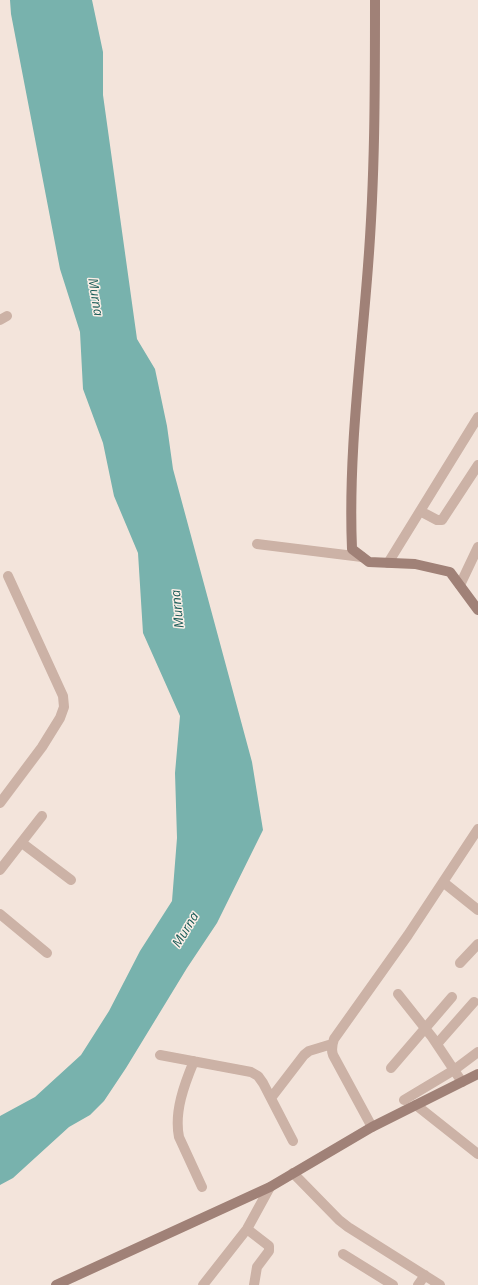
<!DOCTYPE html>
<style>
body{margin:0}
canvas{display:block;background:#f3e4db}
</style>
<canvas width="478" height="1285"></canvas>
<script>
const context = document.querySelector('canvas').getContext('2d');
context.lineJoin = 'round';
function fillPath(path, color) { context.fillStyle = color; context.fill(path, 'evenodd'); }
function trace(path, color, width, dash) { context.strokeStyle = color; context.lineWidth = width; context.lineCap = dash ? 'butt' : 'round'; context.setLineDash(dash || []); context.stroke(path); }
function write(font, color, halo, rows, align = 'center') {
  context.font = font + ' "Open Sans",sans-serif'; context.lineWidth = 3; context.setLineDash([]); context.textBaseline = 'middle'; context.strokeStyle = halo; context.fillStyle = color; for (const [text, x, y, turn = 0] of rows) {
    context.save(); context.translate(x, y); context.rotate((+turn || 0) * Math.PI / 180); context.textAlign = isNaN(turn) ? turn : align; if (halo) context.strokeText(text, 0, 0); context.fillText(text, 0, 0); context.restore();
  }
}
fillPath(new Path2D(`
 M10,0H92L103,52V95L137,339L155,369L167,426L173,469L252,762L263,830L217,923L187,968L126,1068L104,1101L90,1115L69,1127L13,1178L0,1185V1116L35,1097L81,1055L109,1011L140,951L172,901L177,838L175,773L180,716L143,633L138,553L114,496L103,443L83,389L80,332L60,269L11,14Z`), '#78b2ad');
trace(new Path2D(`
 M0,320L7,316
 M420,511L437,520H442L478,465
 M257,544L362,557
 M388,563L478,417
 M460,585L478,547
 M0,803L42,747L60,718L64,707L63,696L8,576
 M22,843L71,880
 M0,870L42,816
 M443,882L478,910
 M0,914L47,953
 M460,963L478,944
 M398,994L432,1037L462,1082
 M437,1044L474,1002
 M160,1055L251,1072L258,1076L263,1083L293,1141
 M194,1061C184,1085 174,1112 179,1137L202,1187
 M391,1068L452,997
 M271,1098L304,1055L309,1051L332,1044
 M404,1100L454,1070L478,1052
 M416,1105L478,1154
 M372,1127L333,1055C331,1049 332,1045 334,1039L408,935L478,829
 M293,1173L339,1220L348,1227L440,1285
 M247,1229L269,1246V1251L257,1267L254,1285
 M343,1254L393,1285
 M203,1285L247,1229L270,1187
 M418,1285L425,1275`), '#ccb2a6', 10);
trace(new Path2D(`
 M375,0C375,88 375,177 368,266C361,360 348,454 352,549L369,562L415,564L450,572L478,610
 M56,1285L270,1187L372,1127L478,1074`), '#a08177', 10);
write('italic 13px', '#1a5c58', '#fbefe7', [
 ["Murna",95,297,81],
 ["Murna",178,609,-96],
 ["Murna",186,930,-59]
]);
</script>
